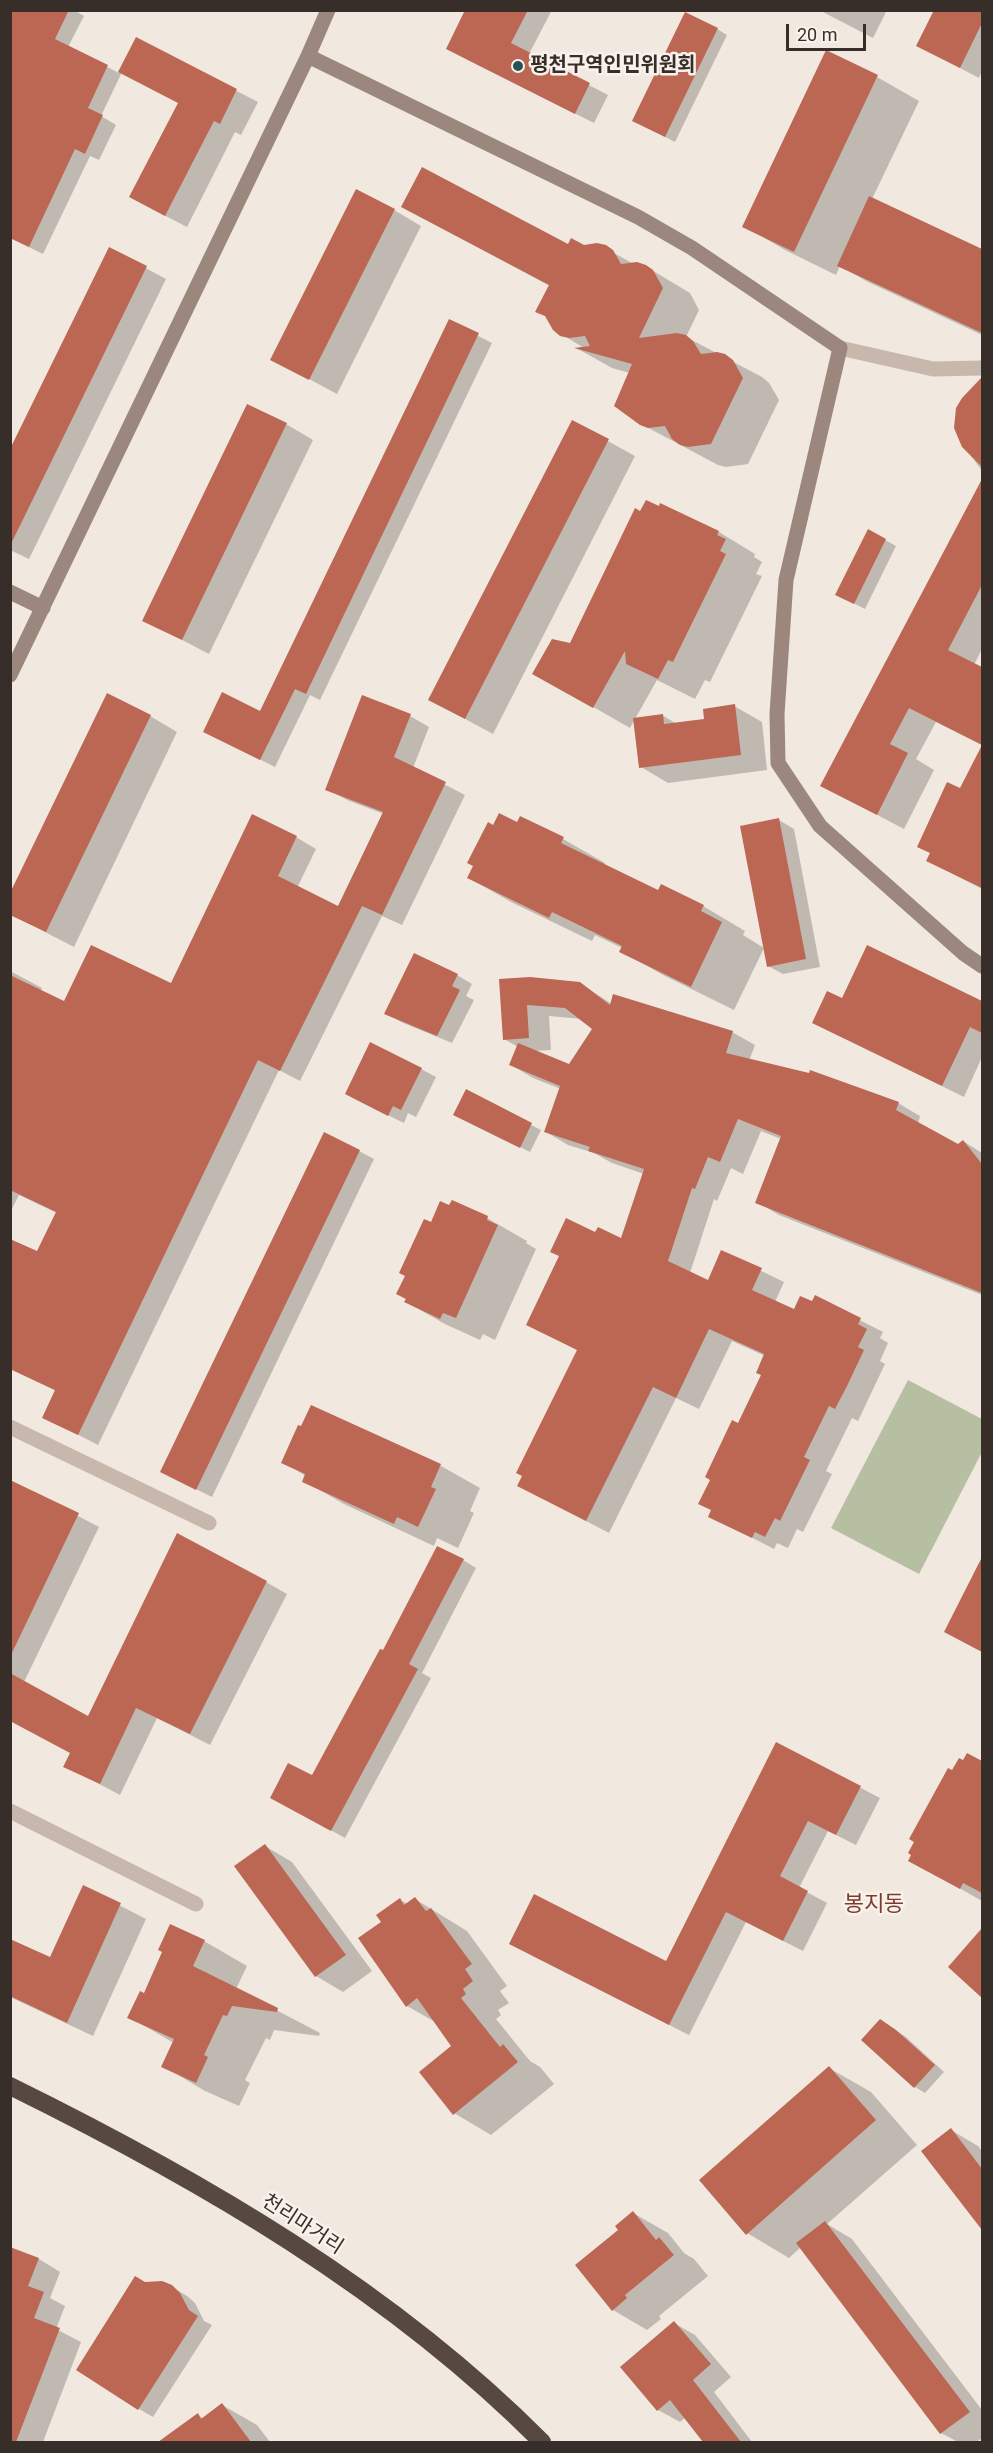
<!DOCTYPE html>
<meta charset="utf-8">
<style>
body{margin:0}
#map{position:relative;width:993px;height:2453px;overflow:hidden;background:#f1e8df;font-family:Roboto,sans-serif}
canvas{display:block}
.frame{position:absolute;inset:0;border:12px solid #372e2a;pointer-events:none}
.scale{position:absolute;left:786px;top:24px;width:80px;height:27px;box-sizing:border-box;border:3px solid #372e2a;border-top:0;padding-left:8px;font-size:18px;line-height:21px;white-space:nowrap;color:#372e2a;-webkit-text-stroke:4px #f9f2ec;paint-order:stroke}
</style>
<div id="map">
<canvas width="993" height="2453"></canvas>
<div class="frame"></div>
<div class="scale">20 m</div>
</div>
<script>
const context = document.querySelector('canvas').getContext('2d');
context.lineJoin = 'round';
function fillPath(path, color) { context.fillStyle = color; context.fill(path, 'evenodd'); }
function trace(path, color, width, dash) { context.strokeStyle = color; context.lineWidth = width; context.lineCap = dash ? 'butt' : 'round'; context.setLineDash(dash || []); context.stroke(path); }
function write(font, color, halo, rows, align = 'center') {
  context.font = font + ' Roboto,"Noto Sans KR",sans-serif'; context.lineWidth = 5; context.setLineDash([]); context.textBaseline = 'middle'; context.strokeStyle = halo; context.fillStyle = color; for (const [text, x, y, turn = 0] of rows) {
    context.save(); context.translate(x, y); context.rotate((+turn || 0) * Math.PI / 180); context.textAlign = isNaN(turn) ? turn : align; if (halo) context.strokeText(text, 0, 0); context.fillText(text, 0, 0); context.restore();
  }
}
fillPath(new Path2D(`
 M908,1380L982,1419V1452L919,1574L831,1528Z`), '#b6bfa1');
fillPath(new Path2D(`
 M10,10H74L84,16L68,47L119,73L136,39L258,102L241,135L235,132L187,227L152,209L180,103L122,72L101,116L116,125L99,160L90,156L43,254L10,238Z
 M467,10H552L529,54L608,95L594,123L466,59Z
 M819,10H887L873,38Z
 M936,10H982V71L979,78L918,46Z
 M717,29L727,35L675,142L644,126Z
 M827,52L877,77L919,101L872,199L982,250V335L868,282L840,266L836,275L785,250L744,226Z
 M394,210L421,226L337,394L272,359Z
 M440,227L612,252L634,264L645,266L690,293L699,310L686,337L762,377L769,383L779,400L748,464L726,467L718,465L641,424L630,373L612,368L578,349L584,348L561,334L550,286Z
 M110,249L166,279L29,559L10,550V453Z
 M449,321L492,343L320,700L310,695L275,767L219,739L260,713Z
 M982,386V471L964,446L979,387Z
 M573,422L635,456L493,734L430,700Z
 M286,424L313,440L209,654L144,620Z
 M982,478V649L974,665L982,669V745L936,722L916,759L934,770L904,829L849,800Z
 M661,505L719,532L755,554L754,557L762,562L756,574L762,576L710,682L705,680L695,699L657,680L635,719L662,715L677,724L705,720L734,706L762,722L767,770L668,783L641,767L635,719L630,728L534,673L570,644L641,513L660,508Z
 M869,531L896,546L865,609L847,600Z
 M150,716L177,732L74,947L10,914Z
 M410,716L429,727L413,768L465,795L402,925L382,916L300,1081L279,1070L98,1445L44,1417L56,1391L10,1369L38,1253L57,1213L19,1195L10,1213V971L42,988L41,991L65,1003L172,985L296,837L316,849L297,888L338,908L384,814L347,800L327,789Z
 M982,747V889L928,861Z
 M779,820L794,829L820,967L783,974L768,966Z
 M518,824L563,839L605,863L604,866L659,892L703,906L745,931L743,935L764,948L734,1010L663,975L621,951L622,948L595,935L592,941L511,902L469,878L494,827Z
 M868,947L982,1002V1057L964,1097L814,1023L843,1000Z
 M457,975L472,984L466,996L474,1000L452,1043L401,1022L386,1013Z
 M501,981L579,983L612,1004L732,1032L755,1045L749,1061L898,1103L920,1116L918,1124L958,1146L963,1141L982,1153V1295L779,1215L757,1202L781,1139L761,1131L743,1174L731,1168L717,1201L714,1199L690,1273L708,1282L722,1252L784,1282L775,1302L794,1311L812,1303L815,1297L883,1332L880,1338L888,1343L880,1361L885,1364L858,1421L852,1418L826,1471L832,1474L803,1532L797,1529L788,1548L777,1543L774,1549L710,1516L739,1425L763,1375L765,1356L732,1341L699,1409L676,1398L609,1533L519,1486L579,1351L528,1324L596,1234L622,1241L644,1174L612,1163L594,1153L568,1145L546,1132L561,1089L533,1078L511,1065L518,1047L504,1039ZM549,1016L582,1019L594,1029L570,1066L534,1051L551,1050Z
 M421,1069L436,1077L416,1117L408,1113L404,1123L361,1102Z
 M466,1091L541,1130L530,1152L465,1120Z
 M359,1151L374,1159L212,1497L177,1480Z
 M487,1218L527,1241L526,1243L536,1249L495,1340L483,1334L480,1340L445,1324L406,1302L431,1224Z
 M312,1407L441,1466L480,1488L470,1511L474,1513L458,1548L437,1538L434,1546L344,1504L304,1481L306,1476L283,1462Z
 M10,1480L99,1527L24,1682L89,1718L266,1582L287,1594L210,1745L157,1718L120,1795L65,1766L72,1753L10,1720Z
 M463,1560L476,1568L422,1673L431,1678L345,1838L285,1805L313,1777L384,1653Z
 M982,1560V1652L946,1632Z
 M777,1744L880,1798L856,1845L828,1831L799,1888L827,1903L803,1951L746,1922L689,2035L531,1955L667,1963Z
 M967,1755L982,1763V1901L910,1860L953,1772L964,1762Z
 M265,1846L292,1862L372,1971L343,1992L316,1976L237,1867Z
 M84,1887L146,1919L93,2036L10,1997V1940L50,1959Z
 M415,1899L467,1931L507,1986L500,1991L509,2003L498,2010L501,2015L496,2019L530,2061L540,2067L554,2084L491,2135L454,2113V2046L437,2023L407,2006L383,1922L400,1900L408,1904Z
 M982,1930V1996L950,1967Z
 M204,1941L247,1966L236,1989L320,2033L319,2036L274,2030L270,2040L266,2038L245,2080L250,2083L239,2106L205,2091L163,2066L174,2043L129,2017L144,1995Z
 M891,2027L906,2037L944,2072L925,2093L915,2087L863,2040Z
 M829,2068L871,2092L917,2145L827,2224L852,2239L982,2410V2438L977,2442H958L941,2433L801,2247L789,2258L747,2233Z
 M951,2130L978,2146L982,2151V2228L923,2152Z
 M633,2213L668,2233L684,2253L694,2259L708,2276L659,2316L661,2319L647,2330L613,2310Z
 M10,2248L39,2259L60,2272L50,2298L65,2306L56,2329L81,2342L43,2442H10Z
 M146,2284L172,2287L187,2296L195,2303L204,2321L212,2325L153,2417L139,2409Z
 M674,2323L695,2335L731,2377L714,2392L752,2442H705L686,2417L680,2422L658,2410L622,2367Z
 M222,2405L257,2425L270,2442H161L198,2415L204,2419Z`), '#0003');
fillPath(new Path2D(`
 M10,10H69L55,39L108,65L88,108L103,115L85,154L75,149L29,247L10,238Z
 M465,10H528L511,43L590,83L575,114L446,49Z
 M934,10H982V23L960,68L916,46Z
 M685,12L718,28L665,137L632,121Z
 M136,37L237,89L220,124L214,121L165,216L129,197L178,103L118,72Z
 M826,50L878,75L794,252L742,227Z
 M422,167L568,244L571,238L584,245L597,243L606,245L613,250L621,264L637,262L646,265L653,270L663,288L639,338L677,333L686,335L693,341L701,354L717,352L725,354L733,360L743,378L711,444L688,447L680,445L672,439L665,426L648,428L640,425L614,406L632,364L574,348L590,346L585,336L569,338L560,336L553,330L545,316L535,312L549,285L401,207Z
 M356,189L395,209L309,380L270,360Z
 M869,196L982,249V333L837,266Z
 M109,247L147,266L10,546V449Z
 M449,319L479,333L306,694L295,689L260,760L203,732L222,692L260,711Z
 M981,378H982V467L962,447L954,428L956,408L962,398Z
 M247,404L287,423L182,640L142,621Z
 M572,420L609,439L465,719L428,700Z
 M982,479V585L948,650L982,667V888L926,861L930,853L917,847L947,782L960,788L982,745L909,708L890,744L908,753L877,815L820,786Z
 M646,500L659,506L660,503L719,531L717,535L726,539L720,551L726,554L673,662L668,660L658,679L626,664L625,651L593,708L532,674L552,639L570,643L635,508L640,511Z
 M868,529L886,539L854,604L835,595Z
 M107,693L151,715L46,932L10,915V893Z
 M362,695L411,714L394,757L446,782L382,915L362,906L280,1071L258,1060L78,1435L42,1418L55,1390L10,1369V1239L37,1251L56,1212L10,1190V975L64,1001L91,945L171,983L252,814L297,836L278,876L338,906L383,812L325,790Z
 M735,704L741,755L639,768L633,718L663,714L664,724L704,719L703,709Z
 M499,813L517,822L520,816L564,837L561,843L658,890L661,884L704,905L701,911L722,922L691,987L619,952L622,946L552,912L549,918L467,878L473,866L467,863L488,822L493,825Z
 M779,818L806,959L767,967L740,826Z
 M867,945L982,1001V1033L970,1027L942,1086L812,1023L827,991L842,998Z
 M414,953L458,974L452,986L460,990L437,1036L384,1014Z
 M530,977L580,982L610,1005L613,994L733,1031L726,1053L809,1073L810,1070L899,1102L896,1110L958,1144L963,1140L982,1164V1293L755,1203L781,1136L738,1119L720,1162L708,1157L695,1189L692,1188L668,1261L708,1280L721,1250L762,1268L752,1290L794,1309L800,1296L812,1301L815,1295L861,1318L858,1324L867,1329L858,1347L864,1350L847,1386L835,1409L829,1406L804,1457L810,1460L780,1521L775,1518L765,1537L755,1532L752,1538L708,1517L711,1510L698,1504L710,1480L705,1477L732,1420L738,1423L761,1375L756,1373L764,1354L709,1329L676,1398L653,1387L586,1521L517,1486L522,1476L516,1473L577,1350L526,1325L559,1256L550,1252L566,1218L595,1232L598,1227L621,1238L644,1169L588,1151L590,1147L544,1132L560,1086L509,1065L518,1043L569,1064L592,1029L565,1008L527,1005L529,1038L503,1040L499,979Z
 M370,1042L422,1068L401,1110L393,1106L388,1116L345,1094Z
 M466,1089L532,1123L520,1148L453,1115Z
 M324,1132L360,1150L196,1490L160,1472Z
 M452,1200L488,1216L487,1220L498,1225L456,1318L443,1313L440,1319L404,1302L406,1299L396,1294L405,1276L399,1273L424,1219L431,1222L440,1201L449,1205Z
 M311,1405L441,1464L431,1487L436,1489L418,1527L397,1517L394,1524L302,1482L305,1474L281,1463L298,1425L301,1426Z
 M10,1480L79,1513L10,1657Z
 M177,1533L267,1581L190,1734L136,1708L100,1784L63,1767L70,1753L10,1721V1673L88,1716Z
 M437,1546L464,1559L409,1664L418,1669L331,1831L270,1798L288,1763L312,1775L380,1649L383,1650Z
 M982,1557V1652L944,1632Z
 M776,1742L861,1786L836,1835L808,1821L780,1876L808,1891L783,1941L726,1912L669,2025L509,1944L534,1894L666,1961Z
 M967,1753L982,1761V1893L963,1883L960,1889L908,1861L911,1855L908,1853L914,1842L909,1839L948,1768L952,1770L959,1758L963,1760Z
 M265,1844L346,1955L315,1977L234,1866Z
 M83,1885L121,1903L67,2023L10,1996V1939L50,1957Z
 M415,1897L426,1911L431,1908L472,1964L465,1969L473,1981L463,1989L466,1994L461,1998L500,2047L503,2044L518,2062L453,2115L419,2072L451,2046L417,1998L406,2007L358,1938L381,1922L376,1915L400,1898L404,1905Z
 M170,1924L205,1940L193,1966L278,2008L277,2012L232,2006L227,2016L223,2015L204,2055L208,2057L196,2083L161,2067L174,2039L127,2018L140,1991L144,1993L162,1952L158,1950Z
 M982,1928V1998L948,1967Z
 M880,2019L896,2030L935,2065L914,2088L861,2040Z
 M829,2066L876,2120L746,2235L699,2180Z
 M951,2128L982,2169V2230L921,2151Z
 M633,2211L656,2240L659,2237L674,2255L625,2295L627,2298L612,2311L575,2265L618,2230L615,2226Z
 M825,2221L970,2412L940,2434L796,2243Z
 M10,2247L39,2258L28,2286L44,2292L34,2318L60,2328L16,2442H10Z
 M135,2276L145,2282L162,2281L172,2285L180,2293L189,2310L198,2316L138,2410L76,2370Z
 M674,2321L711,2364L693,2380L741,2442H703L670,2400L657,2411L620,2367Z
 M222,2403L251,2442H158L198,2413L201,2419Z`), '#bb6753');
trace(new Path2D(`
 M840,348L933,369L982,368
 M10,1427L209,1523
 M10,1811L196,1904`), '#c8b7ac', 15);
trace(new Path2D(`
 M308,56L638,217L692,248L840,348L786,580L777,714L778,763L820,826L963,953L982,966
 M10,592L43,608
 M10,675L308,56L328,10`), '#9b877e', 15);
trace(new Path2D(`
 M10,2086C201,2180 391,2290 542,2442`), '#574842', 18);
for (const [x, y, r, color] of [
 [518,66,6,"#245454"]
]) { const dot = new Path2D(); dot.arc(x, y, r, 0, 2 * Math.PI); context.fillStyle = color; context.fill(dot); trace(dot, '#f9f2ec', 2); }
write('bold 20px', '#372e2a', '#f9f2ec', [
 ["평천구역인민위원회",530,66]
], 'left');
write('20px', '#372e2a', '#f9f2ec', [
 ["천리마거리",302,2225,33]
]);
write('22px', '#7e3a2b', '#f9f2ec', [
 ["봉지동",874,1905]
]);
</script>
